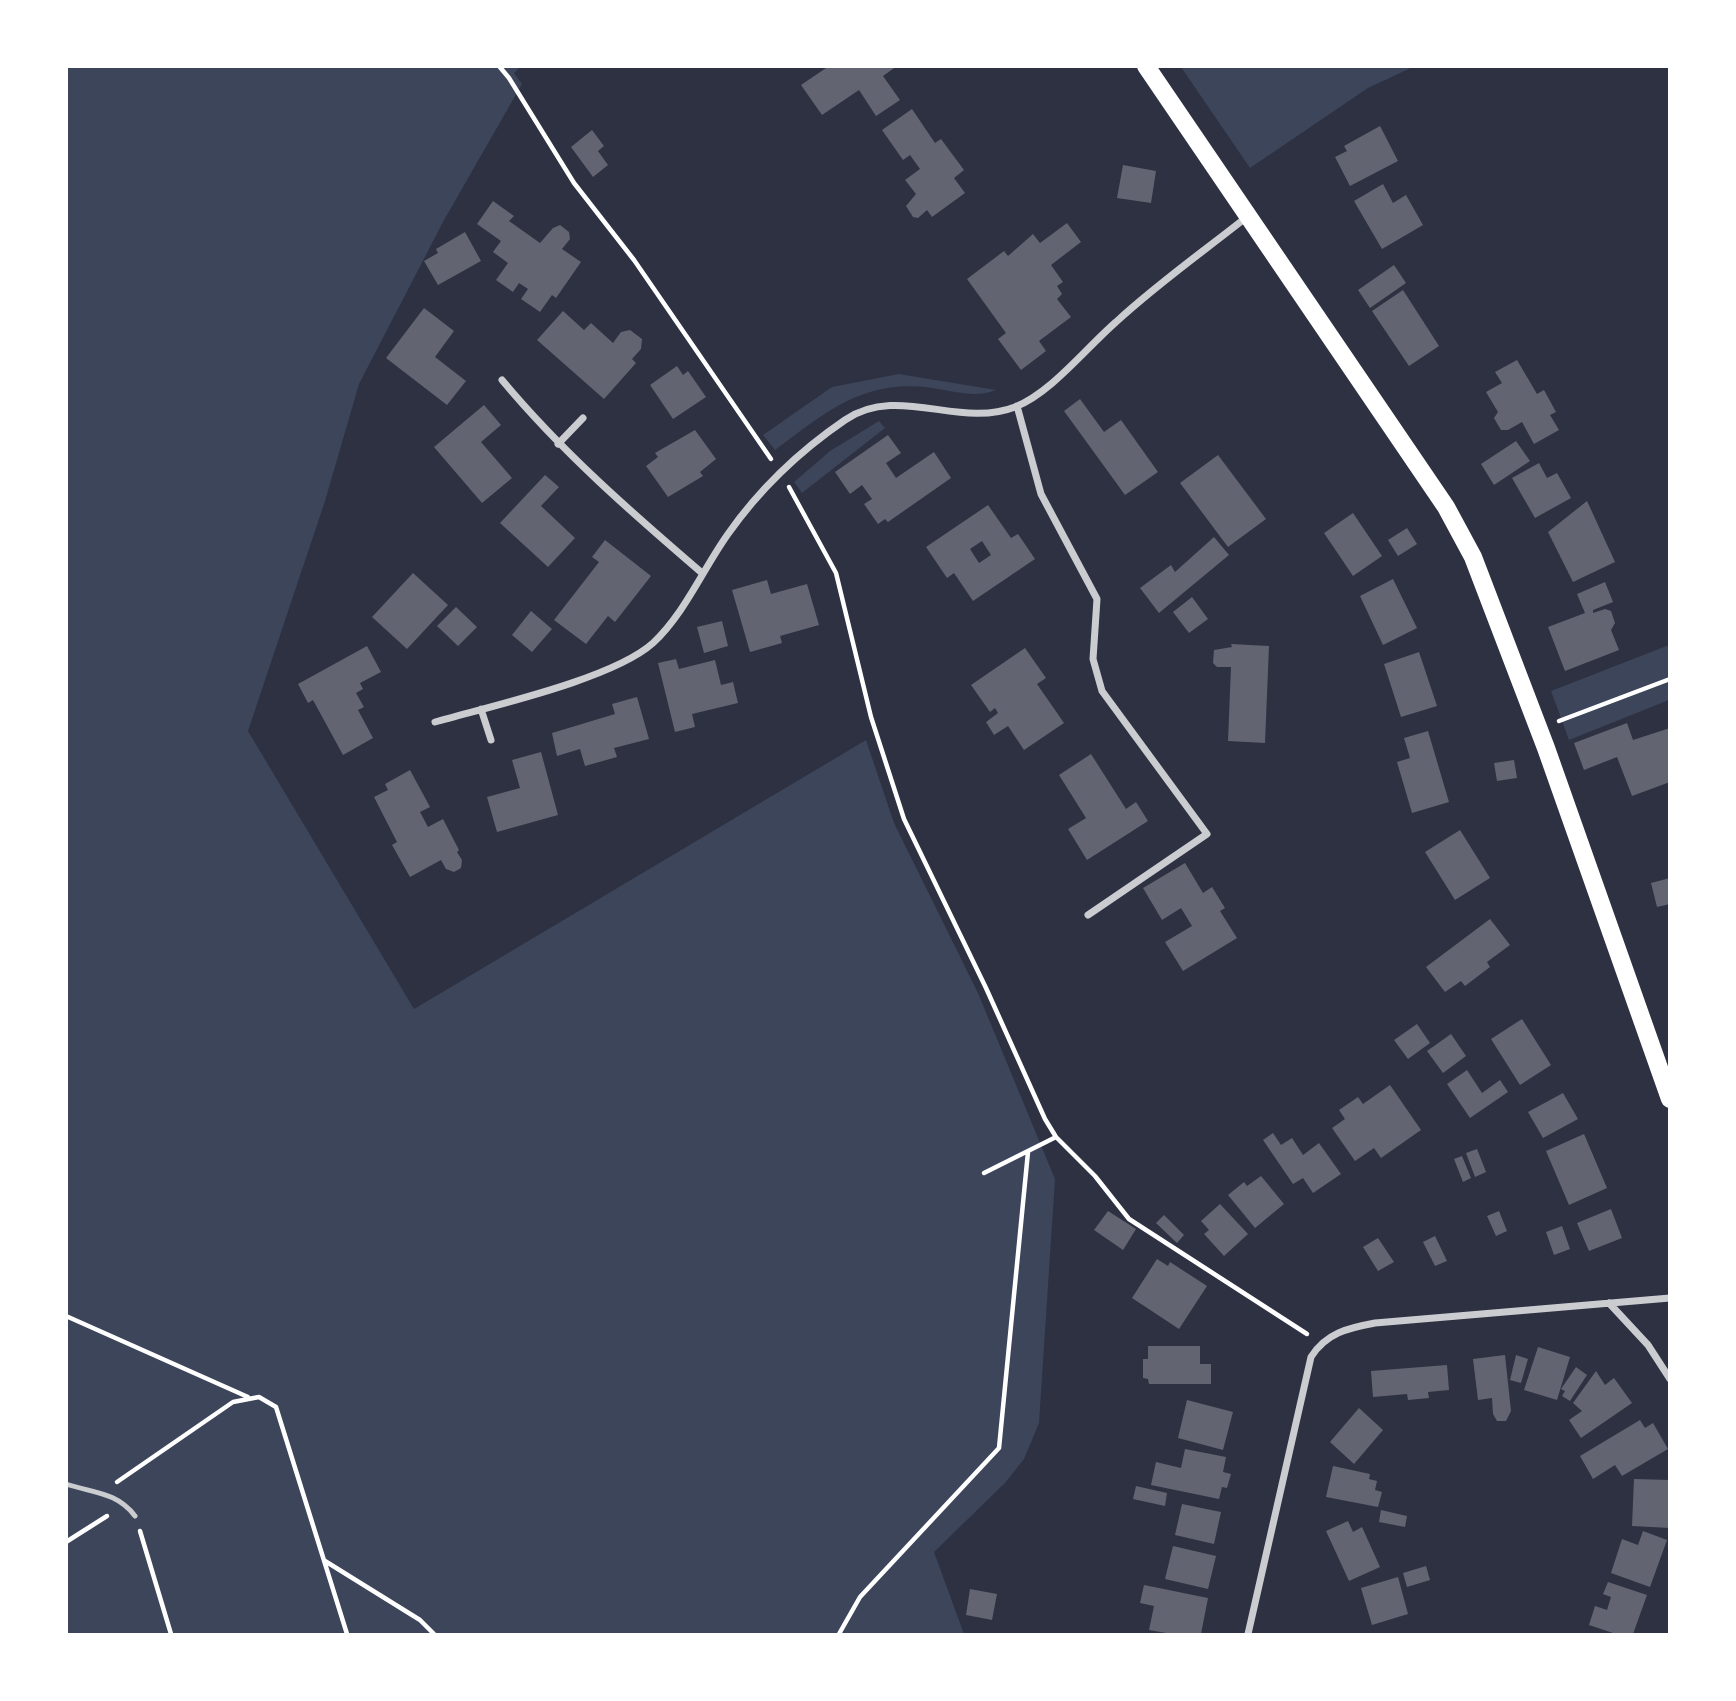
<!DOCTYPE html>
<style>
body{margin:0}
#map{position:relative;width:1736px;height:1701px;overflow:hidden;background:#2d3142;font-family:"Titillium Web",sans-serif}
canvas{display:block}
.frame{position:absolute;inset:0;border:68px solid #fff;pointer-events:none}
</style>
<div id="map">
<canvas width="1736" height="1701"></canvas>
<div class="frame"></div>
</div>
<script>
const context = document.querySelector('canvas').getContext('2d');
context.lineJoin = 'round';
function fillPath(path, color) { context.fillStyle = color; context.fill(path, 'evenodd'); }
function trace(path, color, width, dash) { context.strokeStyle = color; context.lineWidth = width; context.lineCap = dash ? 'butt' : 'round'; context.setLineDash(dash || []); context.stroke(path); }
fillPath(new Path2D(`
 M66,67H520L514,73L522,84L443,222L359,384L325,501L248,731L414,1009L866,740L894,823L978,993L1055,1179L1039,1423L1024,1459L1005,1483L934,1552L964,1634H67Z
 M1181,67H1413L1368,88L1250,168Z
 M899,374L996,390C975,399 949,390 926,387C860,381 825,413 775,450L763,435L832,387Z
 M879,421L885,428L802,493L794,482L830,451Z
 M1669,645V700L1569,740L1551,691Z`), '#3c4559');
fillPath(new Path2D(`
 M829,66H897L883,76L900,100L876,116L859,90L822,115L801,85Z
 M912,109L935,143L941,139L964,170L954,178L965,193L932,217L927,210L918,218L913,217L906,206L916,194L905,180L920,169L910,155L903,160L882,130Z
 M1380,126L1398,161L1350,186L1335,157L1347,151L1344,146Z
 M592,130L604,146L598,151L608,165L593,177L571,147Z
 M1123,165L1156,171L1151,203L1117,198Z
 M1383,184L1393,203L1406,195L1423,225L1382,249L1354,201Z
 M493,201L514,216L509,221L540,243L553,228L560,225L569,232L570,239L562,249L581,262L556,298L552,295L540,312L521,299L528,289L519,283L513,292L496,280L508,263L493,252L501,241L477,224Z
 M1067,223L1081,242L1051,265L1063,282L1057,286L1062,294L1057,299L1071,317L1039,341L1046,351L1021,370L998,339L1006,333L967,279L1004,251L1008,256L1033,234L1040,243Z
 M465,232L481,261L438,285L424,261L438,253L436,249Z
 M1394,265L1406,283L1370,308L1358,290Z
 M1403,290L1439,346L1409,366L1372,311Z
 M424,308L454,331L435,357L466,381L447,405L386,358Z
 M563,311L584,330L591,323L613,343L621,332L630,330L642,339L641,349L632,359L636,363L604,399L537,340Z
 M1517,360L1537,394L1544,390L1556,412L1550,415L1559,430L1534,444L1522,422L1508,430H1501L1494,418L1498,412L1486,392L1502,383L1495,372Z
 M677,366L683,375L688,371L706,397L673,419L650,385Z
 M1080,399L1104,432L1121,420L1158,472L1125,495L1064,411Z
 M484,405L501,425L481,442L512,478L482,503L434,447Z
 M695,430L716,459L700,472L703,476L668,497L646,466L658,457L655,453Z
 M888,435L901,453L886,463L896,478L934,452L951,478L888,522L885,519L878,524L864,504L872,499L862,485L850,494L835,472Z
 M1516,441L1530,461L1494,485L1481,464Z
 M1218,455L1266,519L1228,547L1180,483Z
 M1539,463L1547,478L1557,473L1571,498L1535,518L1512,478Z
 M545,475L559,487L541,506L575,538L548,567L500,523Z
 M1587,501L1615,562L1573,582L1548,532Z
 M988,505L1011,538L1018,534L1035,559L973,601L954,573L947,578L926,547ZM982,541L991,555L979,563L970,549Z
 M1353,513L1382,556L1353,576L1324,533Z
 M1407,528L1417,544L1398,556L1388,540Z
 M1214,537L1229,555L1159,613L1140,588L1171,565L1175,572Z
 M605,540L651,576L615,622L608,616L586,644L554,620L599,562L592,557Z
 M413,573L448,605L407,649L372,617Z
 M1393,579L1417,628L1383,645L1360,596Z
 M767,580L771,594L807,584L819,625L780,636L782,643L750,652L732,590Z
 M1605,582L1613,602L1593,610V613L1605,609L1611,611L1615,623L1611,630L1619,650L1565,671L1548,627L1585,613L1577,594Z
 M1192,597L1208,619L1189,633L1173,612Z
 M456,607L477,627L458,646L437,626Z
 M531,611L552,629L532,652L512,635Z
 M722,621L728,646L704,653L697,627Z
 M1231,644L1269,646L1265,743L1228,741L1231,667H1217L1213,663L1214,650L1232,647Z
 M367,646L381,672L360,683L363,689L356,693L364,707L358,710L373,738L343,755L313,700L308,703L298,684Z
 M1025,648L1046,678L1037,684L1064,723L1024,750L1008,726L994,735L986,722L998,713L995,708L990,712L971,685Z
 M1419,652L1437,706L1401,717L1384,664Z
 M676,659L679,669L715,660L721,685L733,682L738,703L692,714L695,727L675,732L658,663Z
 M637,697L649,739L614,748L617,757L585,766L580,749L557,756L552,733L615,714L612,704Z
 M1627,723L1633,740L1670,728V782L1632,796L1617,757L1584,770L1574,743Z
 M1428,731L1449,802L1412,813L1397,762L1410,758L1404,738Z
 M541,752L558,815L497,832L487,797L520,788L512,760Z
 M1091,754L1126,809L1136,802L1148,821L1087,860L1068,829L1086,818L1059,775Z
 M1514,760L1517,778L1497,781L1494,763Z
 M410,770L430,807L420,812L428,827L443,819L459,850L457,852L462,860L461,868L454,872L446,869L441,860L410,877L392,845L397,842L374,797L388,790L385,784Z
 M1460,830L1490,878L1455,900L1425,852Z
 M1185,863L1203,893L1212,887L1225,908L1220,911L1237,938L1183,971L1165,942L1192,926L1181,908L1162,920L1143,888Z
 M1670,878V904L1657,907L1651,883Z
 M1490,919L1510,945L1487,962L1490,967L1465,986L1461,981L1445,992L1426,967Z
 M1522,1019L1551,1065L1520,1085L1491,1039Z
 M1417,1024L1430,1043L1408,1059L1394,1040Z
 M1451,1034L1466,1056L1443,1073L1427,1051Z
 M1467,1070L1482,1093L1500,1080L1508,1092L1470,1118L1447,1084Z
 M1390,1085L1421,1130L1381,1158L1374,1148L1355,1161L1332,1128L1345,1119L1339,1110L1358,1097L1363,1104Z
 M1563,1093L1578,1119L1543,1138L1528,1112Z
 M1273,1133L1281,1145L1292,1138L1303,1155L1319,1143L1341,1174L1313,1193L1303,1178L1293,1184L1263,1140Z
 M1584,1134L1607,1188L1569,1205L1546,1151Z
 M1477,1149L1486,1172L1475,1177L1466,1153Z
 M1462,1156L1471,1178L1463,1182L1454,1159Z
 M1261,1176L1284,1204L1255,1228L1228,1195L1244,1182L1247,1186Z
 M1220,1204L1248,1234L1224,1256L1204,1234L1209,1230L1201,1221Z
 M1611,1209L1622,1238L1589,1251L1577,1223Z
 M1108,1211L1136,1229L1123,1250L1094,1230Z
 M1499,1211L1507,1231L1496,1236L1487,1216Z
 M1164,1215L1184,1235L1177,1243L1156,1223Z
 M1562,1226L1570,1249L1554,1255L1546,1232Z
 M1435,1236L1447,1261L1435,1266L1423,1242Z
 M1378,1238L1394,1262L1378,1271L1363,1247Z
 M1157,1259L1168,1266L1170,1262L1207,1286L1179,1329L1132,1298Z
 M1148,1346H1200V1364H1211V1384H1149L1148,1379L1143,1378V1359H1148Z
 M1538,1347L1570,1357L1557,1400L1524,1390Z
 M1505,1355L1511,1411L1506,1421H1497L1493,1414L1492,1398L1478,1400L1473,1359Z
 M1516,1355L1528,1359L1521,1383L1510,1380Z
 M1447,1365L1449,1390L1428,1392L1429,1398L1408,1400L1407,1394L1373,1397L1371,1371Z
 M1576,1367L1587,1375L1570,1401L1562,1396L1565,1391L1561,1389Z
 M1596,1371L1605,1385L1614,1378L1632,1403L1581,1438L1569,1420L1582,1411L1573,1403Z
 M1187,1400L1233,1412L1223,1450L1178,1438Z
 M1359,1408L1383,1430L1354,1464L1330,1442Z
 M1640,1420L1645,1428L1653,1423L1668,1449L1622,1476L1615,1465L1593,1479L1580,1456Z
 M1185,1449L1226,1457L1223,1472L1231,1474L1227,1488L1222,1487L1219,1499L1151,1485L1156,1462L1181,1468Z
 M1333,1466L1370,1474L1369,1479L1377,1481L1375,1490L1382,1492L1378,1507L1326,1497Z
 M1634,1479L1670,1480V1528L1632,1526Z
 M1136,1486L1167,1493L1165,1506L1133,1499Z
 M1182,1504L1221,1512L1214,1544L1175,1535Z
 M1381,1510L1407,1516L1405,1527L1379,1522Z
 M1348,1521L1353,1532L1362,1527L1380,1567L1349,1581L1326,1531Z
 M1643,1531L1667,1540L1650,1587L1611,1573L1622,1539L1638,1545Z
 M1173,1546L1216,1556L1208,1589L1165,1579Z
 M1426,1566L1430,1580L1407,1587L1403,1573Z
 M1398,1577L1408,1614L1372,1625L1361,1588Z
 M1608,1582L1647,1595L1633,1634H1616L1589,1625L1595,1606L1607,1610L1611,1597L1603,1594Z
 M1144,1585L1208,1598L1201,1634H1172L1149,1630L1154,1606L1140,1603Z
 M970,1589L997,1594L992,1620L966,1615Z`), '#626471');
trace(new Path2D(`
 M499,66L509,78L574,183L634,260L771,459
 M789,487L836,573L871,717L904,819L986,988L1045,1119L1056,1137L1095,1176L1129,1219L1307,1334
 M1559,721L1670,679
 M984,1173L1056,1137
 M66,1316L248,1397
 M117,1482L233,1402L259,1397L276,1407L347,1634
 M140,1531L171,1634
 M66,1542L107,1516
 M325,1561L420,1620L434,1634
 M839,1634L860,1597L999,1448L1028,1152`), '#fff', 4.5);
trace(new Path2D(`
 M66,1484C93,1493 117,1492 135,1516`), '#caccd0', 5);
trace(new Path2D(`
 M502,380C562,452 631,512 702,573
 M1017,406L1041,494L1097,599L1093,659L1102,691L1207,834L1088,915
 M558,444L583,418
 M481,709L491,740
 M435,722C491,706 613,679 653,643C685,613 703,569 728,534C759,490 801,450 845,420C898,384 959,429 1015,407C1051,393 1086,348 1116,322C1157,284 1204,251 1248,216
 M1609,1303L1648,1345L1670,1379
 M1248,1634L1311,1357C1326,1333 1348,1328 1375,1323L1670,1298`), '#caccd0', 7);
trace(new Path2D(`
 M1146,66L1446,507L1473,557L1546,748L1670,1099`), '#fff', 18);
</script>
